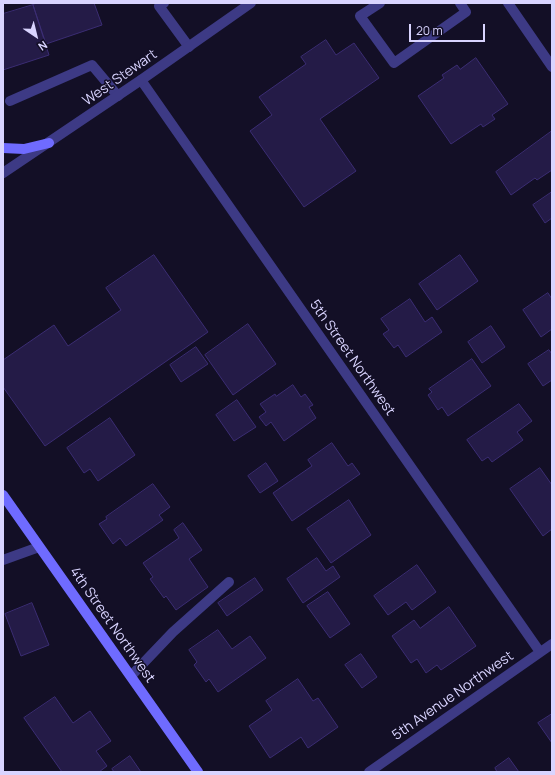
<!DOCTYPE html>
<style>
body{margin:0}
#map{position:relative;width:555px;height:775px;overflow:hidden;background:#130f26;font-family:Manrope,sans-serif}
canvas{display:block}
.frame{position:absolute;inset:0;border:4px solid #d9d4ff;pointer-events:none}
.north{position:absolute;left:16px;top:16px;width:40px;height:40px;-webkit-text-stroke:3px #130f26;paint-order:stroke;rotate:145deg;font-size:11px;font-weight:700;line-height:16px;text-align:center;color:#d9d4ff}
.north::after{content:'';display:block;margin:auto;width:14px;height:18px;background:#d9d4ff;clip-path:polygon(50% 0,100% 100%,50% 72%,0 100%)}
.scale{position:absolute;left:409px;top:24px;width:76px;height:18px;box-sizing:border-box;border:2px solid #d9d4ff;border-top:0;padding-left:5px;font-size:12px;line-height:14px;white-space:nowrap;color:#d9d4ff;-webkit-text-stroke:3px #130f26;paint-order:stroke}
</style>
<div id="map">
<canvas width="555" height="775"></canvas>
<div class="frame"></div>
<div class="north">N</div>
<div class="scale">20 m</div>
</div>
<script>
const context = document.querySelector('canvas').getContext('2d');
context.lineJoin = 'round';
function fillPath(path, color) { context.fillStyle = color; context.fill(path, 'evenodd'); }
function trace(path, color, width, dash) { context.strokeStyle = color; context.lineWidth = width; context.lineCap = dash ? 'butt' : 'round'; context.setLineDash(dash || []); context.stroke(path); }
function write(font, color, halo, rows, align = 'center') {
  context.font = font + ' Manrope,sans-serif'; context.lineWidth = 3; context.setLineDash([]); context.textBaseline = 'middle'; context.strokeStyle = halo; context.fillStyle = color; for (const [text, x, y, turn = 0] of rows) {
    context.save(); context.translate(x, y); context.rotate((+turn || 0) * Math.PI / 180); context.textAlign = isNaN(turn) ? turn : align; if (halo) context.strokeText(text, 0, 0); context.fillText(text, 0, 0); context.restore();
  }
}
const building = new Path2D(`
 M37,3H94L102,25L46,44L33,5Z
 M33,5L49,55L3,70V14Z
 M326,40L336,55L354,43L379,78L320,119L356,171L304,207L250,131L272,115L259,97L306,64L301,57Z
 M476,58L508,104L492,115L495,119L483,127L481,124L451,144L418,96L444,78L442,75L457,65L460,69Z
 M552,131V170L537,180L535,178L511,195L496,172Z
 M552,192V218L545,223L533,205Z
 M154,255L208,332L45,446L3,387V360L54,325L68,346L121,310L106,288Z
 M460,255L478,281L437,310L419,284Z
 M548,293L552,299V329L541,337L523,310Z
 M410,299L425,322L432,317L442,332L406,357L398,345L394,348L383,334L389,330L381,319Z
 M248,324L276,364L233,395L205,355Z
 M491,326L505,347L482,363L468,342Z
 M196,347L208,364L181,382L170,365Z
 M549,350L552,354V380L543,386L528,364Z
 M472,359L491,386L448,416L442,407L438,410L428,395L432,392L429,389Z
 M293,385L301,397L305,394L313,405L309,407L316,418L284,441L271,422L266,426L259,417L266,412L260,404L275,394L276,396Z
 M237,400L256,427L234,441L216,415Z
 M519,404L532,421L517,432L523,440L492,462L488,457L482,461L467,440Z
 M110,418L135,455L98,481L90,469L84,473L67,448Z
 M332,443L348,466L352,463L360,474L292,521L273,493L312,466L308,460Z
 M266,463L278,481L260,493L248,476Z
 M540,468L552,485V529L543,536L510,489Z
 M153,484L170,507L159,515L163,520L126,546L120,538L113,544L99,524L107,519L106,517Z
 M349,500L371,535L331,563L307,529Z
 M183,523L202,550L189,559L208,587L176,610L166,596L164,598L150,579L153,577L143,563L179,538L174,530Z
 M317,558L326,571L333,566L340,577L303,603L287,579Z
 M417,565L436,592L412,610L406,602L388,615L374,596Z
 M255,578L263,590L227,616L218,603Z
 M328,592L350,624L330,638L307,606Z
 M32,603L49,645L21,656L5,614Z
 M449,607L476,646L441,670L437,665L426,673L417,659L411,663L392,636L414,620L420,628Z
 M218,630L232,649L250,636L266,658L218,692L209,679L206,682L194,665L197,662L189,650Z
 M361,654L377,677L362,688L345,665Z
 M298,679L313,701L318,698L338,727L308,748L301,737L270,758L249,726L272,710L266,701Z
 M55,697L73,723L90,711L111,741L96,751L107,766L99,772H62L24,718Z
 M552,714V743L538,723Z
 M130,756L141,772H114L112,769Z
 M509,758L519,772H497L495,768Z`);
fillPath(building, '#241b47');
trace(building, '#3b2d73', 1);
trace(new Path2D(`
 M164,3L159,6L189,47
 M380,3L360,16L394,63L466,12L460,3
 M10,101L92,65L118,96
 M131,676L173,632L229,582`), '#3d3a85', 10);
trace(new Path2D(`
 M508,3L552,67
 M141,80L540,652
 M3,560L39,547
 M369,772L552,644`), '#3d3a85', 10);
trace(new Path2D(`
 M3,173L141,80L251,3`), '#3d3a85', 10);
trace(new Path2D(`
 M3,148L24,149L49,143
 M3,495L198,772`), '#6f6bff', 10);
write('14px', '#d9d4ff', '#130f26', [
 ["West Stewart",120,78,-35],
 ["5th Street Northwest",352,358,55],
 ["4th Street Northwest",112,625,55],
 ["5th Avenue Northwest",453,696,-35]
]);
</script>
